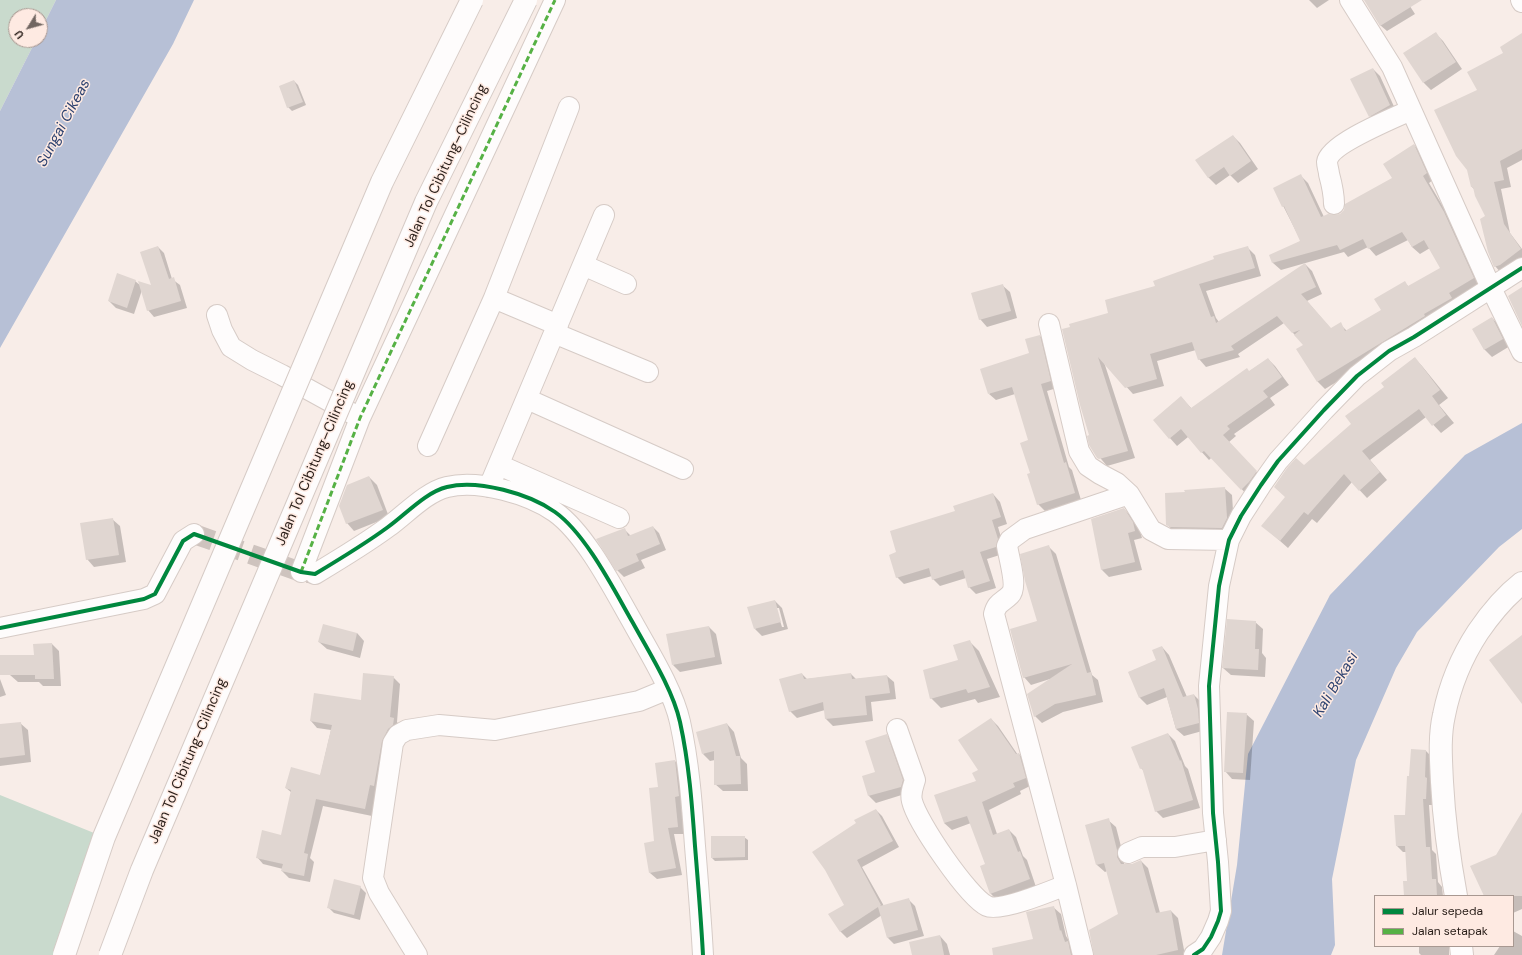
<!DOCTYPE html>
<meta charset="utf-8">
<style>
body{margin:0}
#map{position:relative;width:1522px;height:955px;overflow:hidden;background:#f8ede8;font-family:"DM Sans",sans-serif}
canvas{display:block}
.legend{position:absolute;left:1374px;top:895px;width:140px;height:52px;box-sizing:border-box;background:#feeae2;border:1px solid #a89891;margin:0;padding:5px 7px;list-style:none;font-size:12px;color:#281d18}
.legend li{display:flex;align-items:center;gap:8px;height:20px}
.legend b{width:20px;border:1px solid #a89891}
.north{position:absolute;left:8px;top:8px;width:40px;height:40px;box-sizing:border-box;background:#feeae2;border:1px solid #a89891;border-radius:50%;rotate:233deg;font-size:11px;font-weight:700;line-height:16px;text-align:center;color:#281d18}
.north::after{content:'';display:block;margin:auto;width:14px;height:18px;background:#716661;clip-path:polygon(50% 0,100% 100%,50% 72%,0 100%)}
</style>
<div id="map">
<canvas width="1522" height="955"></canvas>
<ul class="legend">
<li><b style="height:5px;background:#00873e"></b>Jalur sepeda</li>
<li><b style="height:5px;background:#56b145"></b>Jalan setapak</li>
</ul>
<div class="north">U</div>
</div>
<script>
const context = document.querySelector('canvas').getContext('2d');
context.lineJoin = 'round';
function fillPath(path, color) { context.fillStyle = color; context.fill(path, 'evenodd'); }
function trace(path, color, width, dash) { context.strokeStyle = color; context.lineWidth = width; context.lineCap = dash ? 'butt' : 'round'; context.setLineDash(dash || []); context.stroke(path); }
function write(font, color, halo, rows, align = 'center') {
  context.font = font + ' "DM Sans",sans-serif'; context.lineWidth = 3; context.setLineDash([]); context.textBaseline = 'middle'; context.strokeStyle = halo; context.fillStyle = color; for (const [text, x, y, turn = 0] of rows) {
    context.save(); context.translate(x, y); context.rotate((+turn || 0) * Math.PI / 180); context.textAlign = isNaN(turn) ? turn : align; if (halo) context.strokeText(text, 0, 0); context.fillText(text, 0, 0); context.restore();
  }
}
fillPath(new Path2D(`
 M0,0H56L40,32V16H16V40H36L0,111Z
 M0,795L104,837L64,955H0Z`), '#c9dacd');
fillPath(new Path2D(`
 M56,0H194L173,44L0,348V111L36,40H40V32Z
 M1522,423V529L1499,547L1417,632L1396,668L1356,760L1332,879L1335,945L1331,955H1222L1237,865L1248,754L1330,595L1465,455Z`), '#b7c0d6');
fillPath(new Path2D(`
 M1309,0H1329L1317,8Z
 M1365,0H1406L1415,14L1387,31L1380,25Z
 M1435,33L1443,41L1462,69L1431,90L1424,83L1405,54Z
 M1522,34V160L1507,168L1511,187L1501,189L1510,233L1522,249V261L1502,274L1495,266L1486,217L1475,190L1472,187L1478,90L1505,53Z
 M1373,69L1380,76L1397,113L1377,123L1370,116Z
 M294,81L298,85L306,105L292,111L288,107Z
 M1233,136L1240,143L1258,169L1238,183L1230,175L1216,185L1208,177Z
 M1414,145L1421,152L1433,180L1429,183L1451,220L1481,286L1415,334L1325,389L1318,382L1298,349L1304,345L1284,323L1238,354L1240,357L1206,367L1199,359L1196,350L1157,361L1164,386L1133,394L1104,362L1135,458L1107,466L1091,447V436L1081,405L1109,313L1157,287L1248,248L1255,255L1261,276L1206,291L1216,318L1219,322L1305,264L1312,271L1322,294L1307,301L1331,329L1340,324L1347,331L1382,310L1404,282L1409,287L1442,269L1430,248L1420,254L1412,247L1408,240L1376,256L1368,247L1348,257L1344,252L1281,270L1273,263L1271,256L1301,241L1274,188L1301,176L1308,183L1324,217L1340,215L1393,178Z
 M158,247L164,253L172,279L180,285L187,308L154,317L148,310L142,290L134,314L116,308L109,301L135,281L141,286H152Z
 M1002,285L1010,292L1017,318L987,327L980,319Z
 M1492,318L1499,325L1510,346L1492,357L1484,349Z
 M1040,336L1046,343L1057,388L1047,391L1069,467L1072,470L1081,500L1045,511L1038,504L1032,474L1030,441L1015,394L996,400L989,394L1030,354Z
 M1414,358L1422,366L1448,398L1439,405L1454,423L1441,433L1426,417L1370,460L1387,480L1367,498L1352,482L1317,523L1312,519L1288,548L1263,526L1286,498L1304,467L1352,425L1386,387Z
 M1268,359L1275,366L1289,385L1270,398L1275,405L1234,434L1236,436L1229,442L1263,479L1249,497L1212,457L1209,460L1188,437L1177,446L1154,420L1181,397L1192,409Z
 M369,477L377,485L389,517L354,531L347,523Z
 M1224,488L1232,495L1234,526L1229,535L1174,532L1167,524L1186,493Z
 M993,494L1000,502L1007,524L998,527L1004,547L1003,554L987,559L996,588L976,594L969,587L966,578L940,586L933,579L932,576L904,584L897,577L898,553L956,512Z
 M1124,509L1131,516L1140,531L1142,538L1134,540L1142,570L1109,577L1102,570L1092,520Z
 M112,519L120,526L126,562L94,567L87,559Z
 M653,527L659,533L666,550L641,560L645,568L624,577L617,570L624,529L631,536Z
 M1048,546L1056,554L1092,675L1098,680L1103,702L1063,712L1042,723L1035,716L1050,679L1031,685L1024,677L1038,622Z
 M775,601L782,608L788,629L762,636L755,629ZM776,608H779L784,627H782Z
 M1255,622L1263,629L1262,653L1266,658L1265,677L1231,675L1223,668Z
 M709,627L716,634L722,664L680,672L673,665Z
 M357,633L364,641L360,658L327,649L319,642Z
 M969,641L979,651L1000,697L978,703L975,699L941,708L931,698L959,661Z
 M52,644L59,651L61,686H43L39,682H18L10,675L35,656L34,645Z
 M1162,647L1169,655L1187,697L1194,695L1201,702L1206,730L1184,736L1176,729L1167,697L1147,705L1140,698L1129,672L1157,661Z
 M802,674L807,679L851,674L856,679L887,676L894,682L896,699L871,702L873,721L833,726L826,719L825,710L797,718L790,711Z
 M393,677L400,684L397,722L400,726L376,791L372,816L323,806L310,858L314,862L310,882L289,878L282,871L283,869L263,864L257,857L282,836L292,793L286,788L320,777L331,730L317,728L311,721L362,701Z
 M0,679L6,695L0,697Z
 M1246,714L1254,721L1250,780L1232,779L1225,771Z
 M991,719L998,726L1018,755L1019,754L1026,761L1032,785L1020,791L1021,794L989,810L997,834L1009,830L1016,837L1023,856L1027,860L1036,887L998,901L991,894L986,865L971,823L952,830L944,823L977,781Z
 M20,723L28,730L31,762L0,766V725Z
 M727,724L734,732L741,758L747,764L748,791H723L715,784V760L710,761L703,754Z
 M1168,734L1175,741L1185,766L1188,769L1200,808L1163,818L1156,811L1144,771L1141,768L1133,748Z
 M886,735L893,742L909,788L908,793L876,803L869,796L863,777L876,773Z
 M1412,750L1426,751L1433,758L1431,783L1434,785L1432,805H1429L1432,850L1436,854L1438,882L1442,887L1443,896H1405L1408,882L1407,852H1403L1397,846L1406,816Z
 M675,761L681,768L686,803H681L684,834H674L682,875L657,879L650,873L656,842Z
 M876,810L882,816L899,847L862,867L884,906L909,900L915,906L924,936L894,944L888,938L882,915L847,938L840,931L845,905L826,870Z
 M1108,820L1116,827L1124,858V865H1132L1141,861L1148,868L1160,913L1171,911L1178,918L1185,955H1095L1120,915L1107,871L1105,872L1097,865L1086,826Z
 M1522,821V909L1513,913V896H1485L1497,855Z
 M744,837L748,840V860L715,861L712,858Z
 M360,887L366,893L360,920L334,913L328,907Z
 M1053,907L1061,914L1066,936L1068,939L1070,944L1075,949L1076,955H1008L1034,940Z
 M1513,931L1522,936V955H1494L1500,946H1513Z
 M940,936L947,944L950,955H913Z
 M1419,946H1449V955H1421L1419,953Z`), '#0003');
fillPath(new Path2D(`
 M1364,0H1422L1380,26Z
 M1436,32L1456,62L1423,83L1403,53Z
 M1522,33V149L1500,161L1504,180L1494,182L1504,224L1521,249L1500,265L1494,267L1488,252L1480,219L1485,216L1475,196L1473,187H1471L1467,170L1456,156L1434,110L1477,90L1467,72L1503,53L1500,47Z
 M1373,68L1390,105L1369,117L1350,79Z
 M294,80L303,102L287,108L279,86Z
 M1233,135L1251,161L1230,176L1224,167L1208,178L1195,160Z
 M1414,144L1427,173L1423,176L1444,212L1474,278L1449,293L1452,298L1424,314L1425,316L1317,382L1296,349L1303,345L1294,335L1300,330L1292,333L1277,316L1231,346L1234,350L1198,360L1192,342L1150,354L1157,379L1125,388L1098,357L1128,451L1099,459L1097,458L1089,445L1087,436L1089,435L1080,405L1062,329L1070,327L1069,324L1108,313L1105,300L1155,286L1153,281L1214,259L1213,256L1248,246L1255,268L1199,284L1211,317L1214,316L1216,323L1305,263L1316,287L1301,294L1331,328L1341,322L1345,331L1381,310L1374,299L1405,281L1408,286L1440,268L1424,240L1412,247L1402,232L1368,249L1363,239L1340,250L1337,245L1272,263L1269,255L1300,241L1284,206L1282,207L1273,188L1301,174L1321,217L1328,214L1334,215L1340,214L1344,210L1345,204L1392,178L1383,164Z
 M158,246L169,279L174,277L181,301L147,311L138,281L151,285L140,252Z
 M117,273L136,280L127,308L108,301Z
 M1003,284L1011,311L979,320L971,293Z
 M1522,287V326L1508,296Z
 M1492,317L1503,339L1484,350L1472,329Z
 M1040,335L1051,381L1041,384L1064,463L1066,462L1075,493L1037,505L1027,474L1030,473L1020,443L1028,440L1012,387L988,394L980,369L1029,353L1025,339Z
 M1415,357L1440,390L1432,396L1446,415L1432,426L1419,409L1362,451L1380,472L1359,491L1344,474L1308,515L1304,512L1280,541L1261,526L1285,497L1274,487L1287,468L1296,458L1304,465L1351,424L1345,416L1384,387L1381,383Z
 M1268,358L1282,377L1263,391L1268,397L1227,426L1230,429L1223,435L1257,471L1249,482L1241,490L1204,451L1201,453L1181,429L1169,439L1153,420L1181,396L1191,408L1247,368L1249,371Z
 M369,476L383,510L346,524L339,506L347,485Z
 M1225,487L1227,518L1222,528L1170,527L1166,525L1165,493L1185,492L1184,490Z
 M993,493L1001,517L992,520L998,539L996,547L980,552L990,581L968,588L963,570L932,580L929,568L896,578L889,555L896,552L890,531L955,511L953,506Z
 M1124,508L1133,522L1135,531L1128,533L1135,562L1101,570L1091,519Z
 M113,518L119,555L86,560L80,523Z
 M653,526L660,544L636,554L639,561L616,571L596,539L625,528L628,536Z
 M1049,545L1087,673L1091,672L1096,695L1055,704L1034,717L1027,694L1072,664L1023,678L1010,629L1037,621L1025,581L1020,554Z
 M775,600L781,622L754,629L747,607Z
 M1227,619L1256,621L1255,649H1259L1258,670L1222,668Z
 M323,624L357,633L353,651L318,642Z
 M709,626L715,657L672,665L666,634Z
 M1522,635V704L1489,660Z
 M970,640L990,687L968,693L966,689L930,699L923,670L958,660L953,645Z
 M52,643L54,679H35V675H0V655H34L33,644Z
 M1162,646L1183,697L1194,694L1198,709L1199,723L1176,729L1164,688L1139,698L1128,672L1156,660L1152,650Z
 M363,673L394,676L390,717L394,718L393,725L388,729L382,741L374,786L370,785L365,809L316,799L304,853L308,854L304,876L281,871L283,864L256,858L262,830L281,835L291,790L285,788L291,767L320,775L332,725L310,721L314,693L361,700Z
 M802,673L804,679L851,673L852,679L887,675L890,693L865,696L867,715L825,719L823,702L789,712L779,679Z
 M1227,712L1247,713L1243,773L1224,772Z
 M991,718L1016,754L1019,753L1026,778L1013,783L1015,787L982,802L993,835L1009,829L1018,852L1020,851L1030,879L990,894L980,866L985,864L967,816L944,823L934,795L976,781L972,773L978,770L958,740Z
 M21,722L25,755L0,758V724Z
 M727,723L736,756H740L741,784L714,785V751L702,754L696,732Z
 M1168,733L1180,761L1181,760L1193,800L1155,812L1142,768L1140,769L1131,747Z
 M887,734L903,780L901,787L868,796L862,776L875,772L865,741Z
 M1411,749L1426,750L1425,777L1427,778L1426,799H1423L1426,847H1430L1432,879H1436L1437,896H1404L1403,881H1407L1405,846H1396L1394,815H1405L1407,776H1409Z
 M675,760L679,796L675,797L678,827L668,828L676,868L649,873L644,843L654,841L649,788L658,787L655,763Z
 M876,809L893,841L857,860L881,905L880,906L909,898L918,930L887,938L878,907L840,932L828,914L844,905L825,870L812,852L856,823L854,820Z
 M1522,812V896H1484L1470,866L1496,855Z
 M1109,818L1117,850V857L1121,864H1132L1141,860L1156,913L1171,910L1178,950L1156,955H1094L1089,930L1118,914L1104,863L1096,865L1085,825Z
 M711,836H745V857L711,858Z
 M334,879L361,886L354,915L327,908Z
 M1054,906L1060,931L1061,930L1065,942L1068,941L1071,955H993L992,948L1033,939L1026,912Z
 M940,935L944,955H912L909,942Z`), '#e0d6d1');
trace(new Path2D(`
 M194,534L301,572L315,574`), '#cec3be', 20, [20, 10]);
const street = new Path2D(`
 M1350,0L1392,67L1491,288L1522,352
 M1521,0L1522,2
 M1334,204C1334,194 1332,185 1329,174C1329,171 1327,166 1327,162C1329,144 1394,118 1411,110
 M583,265L626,284
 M494,298L569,107
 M217,315L222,330L231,347L252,360L282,375L353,414
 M1049,324L1079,451L1088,466L1100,474L1117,483L1129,494L1151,530L1168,539L1229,540
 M554,333L648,372
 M527,399L683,469
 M428,446L494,298L558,325
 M499,465L619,518
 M489,487L604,215
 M301,572L360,418L555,0
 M315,574C340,559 365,544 388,527C406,514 426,492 447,487C478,479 530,494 555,512C586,534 614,590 633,623C649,652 673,690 680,722C689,763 692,804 695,846C698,882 701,919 703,955
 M0,628L144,599L155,594L183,541L194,534
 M897,729L915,780C913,787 910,793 912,801C917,822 968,897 987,906C1000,912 1051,891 1066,885
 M1128,853L1142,847H1175L1216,840
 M417,955L379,893L373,878L393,743L398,735L407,730L439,725L495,730L639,701L668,689
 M1083,955L1066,885L994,614C997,602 1002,603 1010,595C1018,587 1009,558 1007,546L1010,540L1025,529L1129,494
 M1194,955L1203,949L1211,937L1218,921L1221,911L1218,862L1213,813L1209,686L1219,586L1229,540L1241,516L1261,485L1278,461L1324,410L1357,376L1389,351L1414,337L1522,268`);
const primary = new Path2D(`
 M1456,896C1449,858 1444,820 1442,782C1441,760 1439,737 1444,715C1450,685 1461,658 1478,632C1491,613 1504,597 1522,583
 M1461,946L1462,955`);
trace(street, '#d6cbc6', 22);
trace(primary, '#d6cbc6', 24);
trace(street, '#fefcfc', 20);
trace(primary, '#fefcfc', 22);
const highwayBridge = new Path2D(`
 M64,955L104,837L382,182L472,0
 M110,955L142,870L426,202L526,0`);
trace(highwayBridge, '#d6cbc6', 24, []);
trace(highwayBridge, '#fefcfc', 22);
trace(new Path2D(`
 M301,572L360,418L555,0`), '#56b145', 3, [6, 3]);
trace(new Path2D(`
 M0,628L144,599L155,594L183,541L194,534L301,572L315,574C340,559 365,544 388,527C406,514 426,492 447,487C478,479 530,494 555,512C586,534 614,590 633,623C649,652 673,690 680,722C689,763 692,804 695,846C698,882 701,919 703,955
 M1194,955L1203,949L1211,937L1218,921L1221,911L1218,862L1213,813L1209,686L1219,586L1229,540L1241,516L1261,485L1278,461L1324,410L1357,376L1389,351L1414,337L1522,268`), '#00873e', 4);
write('14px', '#281d18', '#feeae2', [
 ["Jalan Tol Cibitung–Cilincing",446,166,-65],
 ["Jalan Tol Cibitung–Cilincing",315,463,-67],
 ["Jalan Tol Cibitung–Cilincing",188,761,-67]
]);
write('italic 15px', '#2d4270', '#feeae2', [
 ["Sungai Cikeas",64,123,-62],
 ["Kali Bekasi",1336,685,-59]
]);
</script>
